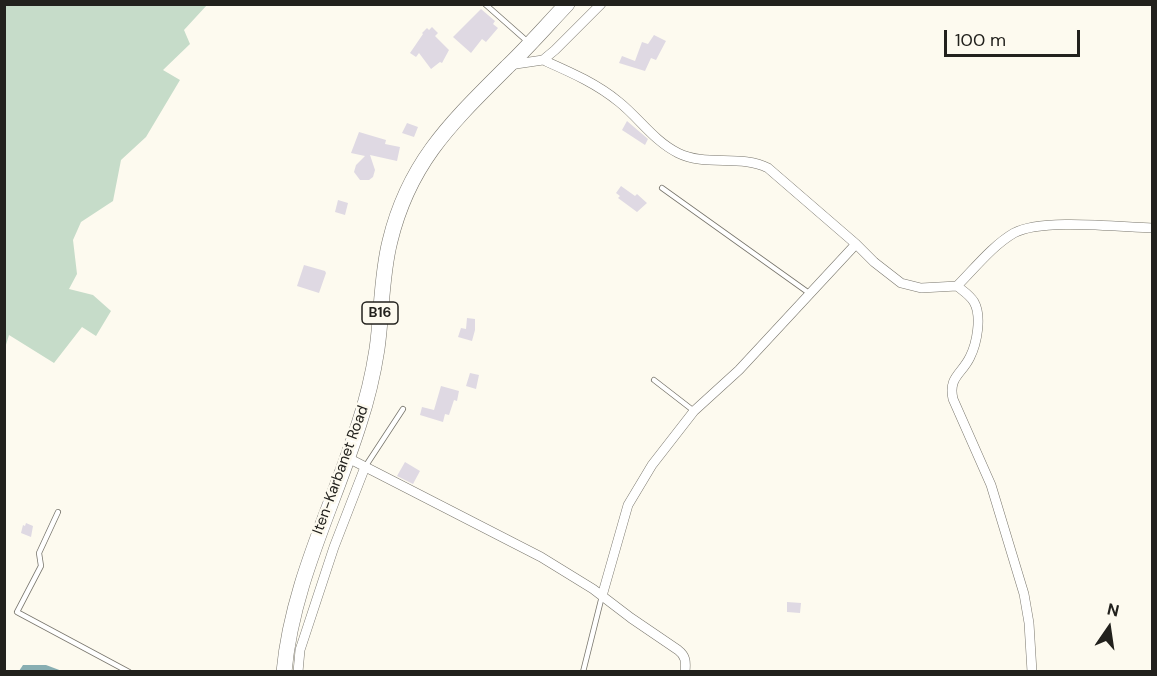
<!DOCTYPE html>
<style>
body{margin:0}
#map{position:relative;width:1157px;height:676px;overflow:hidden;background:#fdfaef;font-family:"DM Sans",sans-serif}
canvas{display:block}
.frame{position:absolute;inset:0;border:6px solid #22211d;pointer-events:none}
.north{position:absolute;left:1079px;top:598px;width:60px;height:60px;-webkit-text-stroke:4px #fdfaef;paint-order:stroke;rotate:13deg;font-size:16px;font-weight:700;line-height:24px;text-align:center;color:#22211d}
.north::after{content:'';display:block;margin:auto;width:21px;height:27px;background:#22211d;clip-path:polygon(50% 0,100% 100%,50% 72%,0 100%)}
.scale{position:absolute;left:944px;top:30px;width:136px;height:27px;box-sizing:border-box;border:3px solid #22211d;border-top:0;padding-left:8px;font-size:18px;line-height:21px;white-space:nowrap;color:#22211d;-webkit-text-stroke:4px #fdfaef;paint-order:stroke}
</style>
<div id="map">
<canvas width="1157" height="676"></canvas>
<div class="frame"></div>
<div class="north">N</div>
<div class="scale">100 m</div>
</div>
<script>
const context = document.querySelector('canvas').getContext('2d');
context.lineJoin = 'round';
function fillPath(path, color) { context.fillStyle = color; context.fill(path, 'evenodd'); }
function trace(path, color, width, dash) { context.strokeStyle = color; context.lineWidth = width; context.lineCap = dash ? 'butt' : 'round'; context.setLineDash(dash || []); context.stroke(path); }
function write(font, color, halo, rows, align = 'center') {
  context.font = font + ' "DM Sans",sans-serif'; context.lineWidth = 5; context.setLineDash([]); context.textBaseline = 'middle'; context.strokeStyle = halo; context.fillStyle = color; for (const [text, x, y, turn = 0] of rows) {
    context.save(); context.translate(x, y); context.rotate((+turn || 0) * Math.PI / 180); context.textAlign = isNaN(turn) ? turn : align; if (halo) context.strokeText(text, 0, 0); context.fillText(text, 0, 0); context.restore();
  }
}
fillPath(new Path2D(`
 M5,4L207,5L184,30L190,44L163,70L180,80L146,137L121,160L113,201L81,222L73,240L77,274L69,289L93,295L111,311L96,336L82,327L54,363L9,335L5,348Z`), '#c6dcc9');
fillPath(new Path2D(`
 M23,665H46L62,671H19Z`), '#88aeb2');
fillPath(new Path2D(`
 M481,9L495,21L493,24L498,28L486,42L482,39L471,53L453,37Z
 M432,27L438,33L435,36L449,50L442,63L440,62L431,69L419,53L416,57L410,53L423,34L422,33L427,28L429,30Z
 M654,35L666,41L656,60L651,58L645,71L619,63L622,56L635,61L642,42L648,44Z
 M627,121L648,139L645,145L622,130Z
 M407,123L418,127L414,137L402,133Z
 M359,132L386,140L385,144L400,147L397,161L370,155L375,170L373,177L369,180H360L354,172L356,165L365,156L351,153Z
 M621,186L635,196L637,194L647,203L637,212L618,198L620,196L616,193Z
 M338,200L348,203L345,215L335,212Z
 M304,265L325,271L326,273L319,293L297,286Z
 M467,318L475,319V330L472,341L458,337L461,328L466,329Z
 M470,373L479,375L476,389L466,386Z
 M441,386L459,391L457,401L454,400L449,415L445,414L443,422L420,415L422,407L434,410Z
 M405,462L420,471L413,484L397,476Z
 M26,523L33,526L31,537L21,533L23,525L25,526Z
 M787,602L801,603L800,613L787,612Z`), '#dfd9e3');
const service = new Path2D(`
 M485,4L528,42
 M662,188L809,293
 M654,380L694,411
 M365,467L403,409
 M58,512L39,553L41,566L17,612L129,672
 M583,672L602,596`);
const minor = new Path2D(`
 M543,60C570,72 596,83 619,102C639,118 654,141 678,153C706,167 741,154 768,168L856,244L874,262L901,283L921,288L957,286C974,269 993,245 1014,233C1041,218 1120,227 1152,228
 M509,65L543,60L555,50L601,4
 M957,286C963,291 970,295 974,302C982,316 977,343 970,357C962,374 948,377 953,399L991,485L1024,594L1029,623L1032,672
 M348,458L541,557L593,589L631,618L678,650C686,656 686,662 685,672
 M602,596L628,505L652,465L694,411L739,370L856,244
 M298,672L300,650L334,547L365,467`);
const primary = new Path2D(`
 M284,672C292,584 333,507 359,424C367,400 373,375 377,349C382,314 381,276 390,241C409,162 452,122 507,67C528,47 547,25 567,4`);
trace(service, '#79766d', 6);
trace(minor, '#79766d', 10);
trace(primary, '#79766d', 16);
trace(service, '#fff', 4.5);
trace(minor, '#fff', 9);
trace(primary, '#fff', 15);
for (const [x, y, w] of [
 [380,313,36]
]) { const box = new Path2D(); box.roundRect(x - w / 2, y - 11, w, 22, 4.5); context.fillStyle = '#fdfaef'; context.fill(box); trace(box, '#22211d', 1.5); }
write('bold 14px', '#22211d', null, [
 ["B16",380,313]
]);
write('15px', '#22211d', '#fdfaef', [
 ["Iten-Karbanet Road",341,470,-70]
]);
</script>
